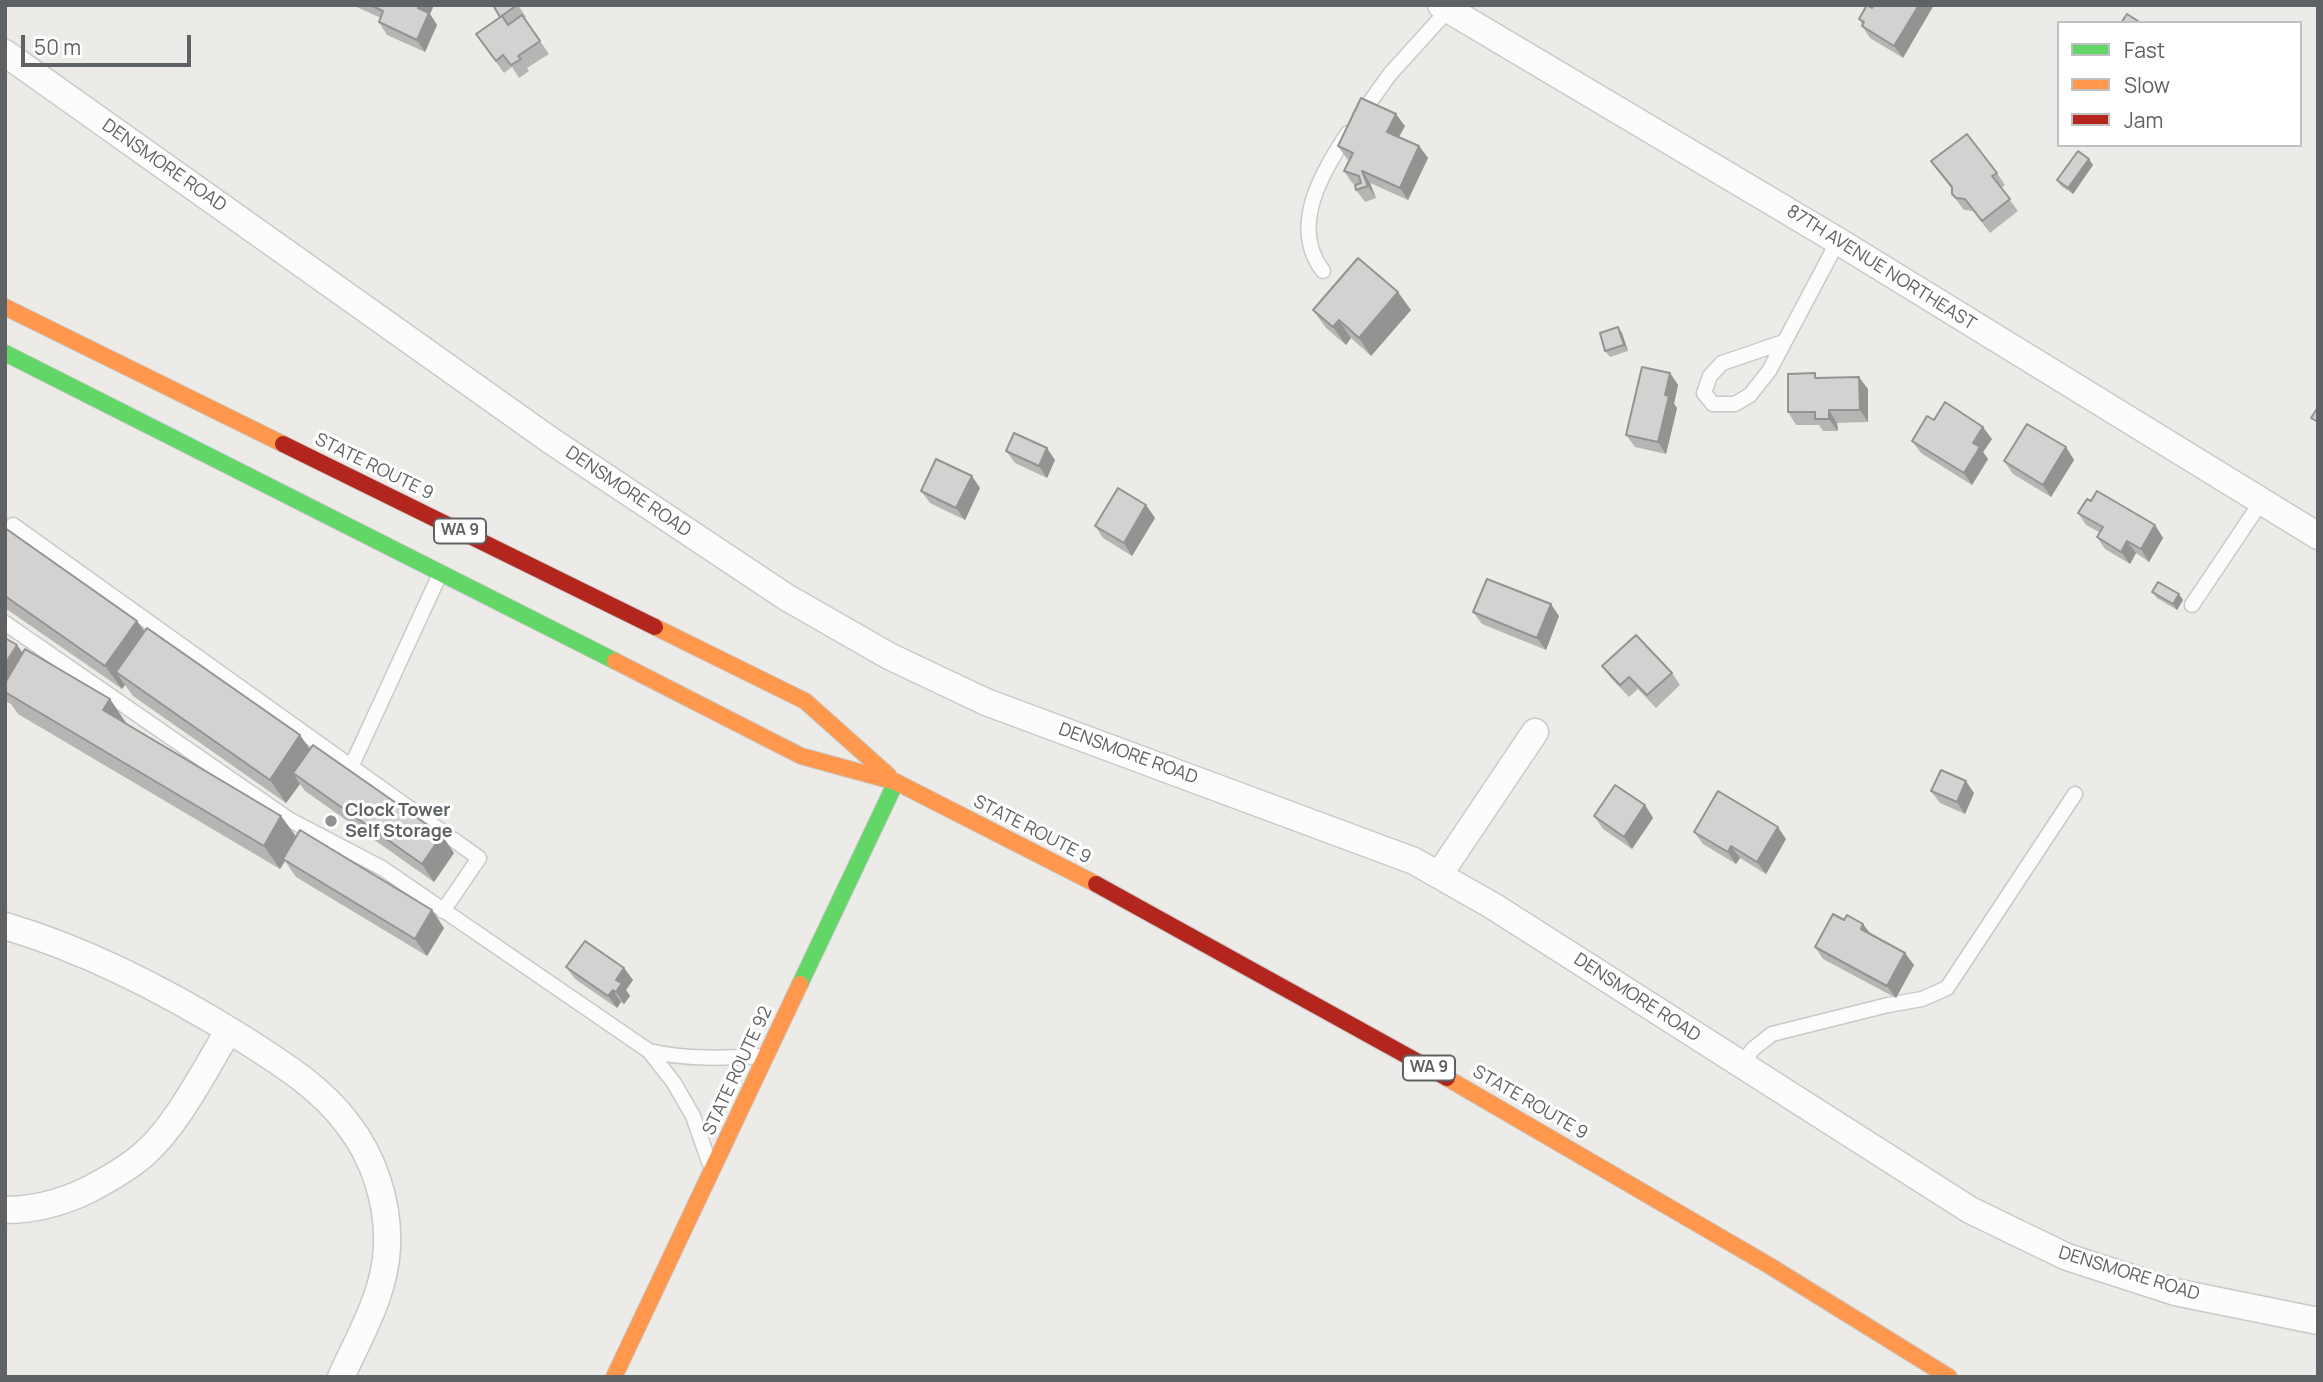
<!DOCTYPE html>
<style>
body{margin:0}
#map{position:relative;width:2323px;height:1382px;overflow:hidden;background:#edebe8;font-family:Manrope,sans-serif}
canvas{display:block}
.frame{position:absolute;inset:0;border:7px solid #5e6265;pointer-events:none}
.legend{position:absolute;left:2057px;top:21px;width:245px;height:126px;box-sizing:border-box;background:#fff;border:2px solid #bfc0c1;margin:0;padding:9px 12px;list-style:none;font-size:21px;color:#5e6265}
.legend li{display:flex;align-items:center;gap:14px;height:35px}
.legend b{width:35px;border:2px solid #bfc0c1}
.scale{position:absolute;left:21px;top:35px;width:170px;height:32px;box-sizing:border-box;border:4px solid #5e6265;border-top:0;padding-left:9px;font-size:21px;line-height:24px;white-space:nowrap;color:#5e6265;-webkit-text-stroke:5px #fff;paint-order:stroke}
</style>
<div id="map">
<canvas width="2323" height="1382"></canvas>
<div class="frame"></div>
<ul class="legend">
<li><b style="height:9px;background:#63d668"></b>Fast</li>
<li><b style="height:9px;background:#ff974d"></b>Slow</li>
<li><b style="height:9px;background:#b3261e"></b>Jam</li>
</ul>
<div class="scale">50 m</div>
</div>
<script>
const context = document.querySelector('canvas').getContext('2d');
context.lineJoin = 'round';
function trace(path, color, width, dash) { context.strokeStyle = color; context.lineWidth = width; context.lineCap = dash ? 'butt' : 'round'; context.setLineDash(dash || []); context.stroke(path); }
function fillPath(path, color) { context.fillStyle = color; context.fill(path, 'evenodd'); }
function write(font, color, halo, rows, align = 'center') {
  context.font = font + ' Manrope,sans-serif'; context.lineWidth = 6; context.setLineDash([]); context.textBaseline = 'middle'; context.strokeStyle = halo; context.fillStyle = color; for (const [text, x, y, turn = 0] of rows) {
    context.save(); context.translate(x, y); context.rotate((+turn || 0) * Math.PI / 180); context.textAlign = isNaN(turn) ? turn : align; if (halo) context.strokeText(text, 0, 0); context.fillText(text, 0, 0); context.restore();
  }
}
const lane = new Path2D(`
 M1360,116L1390,74L1448,10
 M1323,271C1289,227 1322,172 1348,133
 M1784,342L1722,363L1710,376L1704,393L1713,404H1735L1750,395L1769,371L1838,241
 M5,536L13,525L479,858L443,911
 M2192,605L2261,502
 M5,623L290,820L382,868L649,1051L674,1083L693,1116L709,1162
 M351,767L440,574
 M649,1051C688,1060 725,1058 765,1056
 M1742,1064L1753,1049L1772,1034L1888,1005L1922,999L1947,988L2075,794`);
const street = new Path2D(`
 M1441,5L1838,241L2318,536
 M5,53L550,440L786,597L889,656L986,702L1414,861L1493,906L1970,1210L2067,1257L2175,1292L2318,1321
 M1439,875L1535,732
 M5,926C90,951 170,993 245,1040C282,1064 320,1087 347,1123C374,1157 389,1204 387,1247C385,1294 360,1335 341,1377
 M5,1210C35,1210 61,1203 88,1190C107,1180 127,1169 143,1155C177,1126 205,1069 229,1030`);
const fast = new Path2D(`
 M5,353L615,661
 M800,984L896,782`);
const slow = new Path2D(`
 M5,307L283,444
 M655,627L805,701L889,776
 M615,661L801,756L896,782L1096,884
 M1447,1078L1770,1266L1949,1377
 M614,1377L800,984`);
const jam = new Path2D(`
 M283,444L655,627
 M1096,884L1447,1078`);
trace(lane, '#c9c9c8', 17);
trace(street, '#c9c9c8', 29);
trace(fast, '#c7c8c7', 18);
trace(slow, '#c7c8c7', 18);
trace(jam, '#c7c8c7', 18);
trace(lane, '#fcfcfc', 14);
trace(street, '#fcfcfc', 26);
trace(fast, '#63d668', 16);
trace(slow, '#ff974d', 16);
trace(jam, '#b3261e', 16);
fillPath(new Path2D(`
 M352,5H434L430,14L437,25L425,52L387,35L379,22L381,18Z
 M493,5H518L526,17L524,18L549,54L527,68L529,71L519,78L512,67L504,73L476,34L500,17Z
 M1867,5L1903,58L1870,38L1862,26V24L1859,19Z
 M1405,126L1399,137L1419,146L1428,158L1408,200L1370,183L1376,198L1365,202L1356,190L1357,185L1352,183L1344,171L1349,160L1347,159L1338,146Z
 M1931,161L1997,173L2005,185L2001,188L2018,211L1990,233L1973,211L1964,210L1952,194V189Z
 M2093,165L2073,194L2061,186L2057,180Z
 M1313,310H1411L1371,356L1351,338L1346,345L1326,328Z
 M1622,333L1628,351L1610,357L1605,351Z
 M1670,373L1678,385L1674,404L1677,408L1666,454L1635,447L1626,435Z
 M1818,378L1868,389V422L1837,423L1838,431H1823L1819,425H1796L1788,412Z
 M1934,420L1992,439L1983,452L1988,459L1972,485L1921,453L1912,441Z
 M2066,447L2074,460L2051,497L2013,474L2004,461Z
 M1006,451L1055,460L1047,478L1015,463Z
 M980,488L965,520L930,503L921,491Z
 M2091,501L2155,525L2163,538L2149,562L2136,553L2130,564L2105,549L2097,537L2099,532L2086,525L2078,513Z
 M1146,505L1155,518L1132,556L1103,538L1095,526Z
 M5,528L137,621L145,632L454,853L434,882L305,791L300,784L286,803L133,696L125,685L122,689L5,608Z
 M2152,592L2183,600L2177,610L2157,598Z
 M1473,612L1559,616L1546,650L1482,624Z
 M5,638L17,645L23,653L110,699L126,723L281,816L296,837L432,910L444,928L427,956L296,877L285,861L280,869L18,714L11,704L5,701Z
 M1602,666L1672,673L1680,685L1656,708L1638,689L1629,697L1611,678Z
 M1931,791L1974,793L1965,814L1940,803Z
 M1645,805L1653,818L1632,849L1603,829L1594,816Z
 M1694,832L1786,839L1766,874L1740,858L1736,864L1703,844Z
 M1870,934L1914,965L1896,998L1823,959L1815,947Z
 M566,967L624,968L633,980L626,990L630,996L624,1004L621,1002L617,1008L575,979Z`), '#b6b5b4');
fillPath(new Path2D(`
 M420,5H434L430,14L437,25L425,52L417,40L418,8Z
 M1919,5H1934L1903,58L1894,46Z
 M1396,114L1405,126L1395,144L1387,132Z
 M1419,146L1428,158L1408,200L1400,188Z
 M2089,159L2093,165L2073,194L2068,188Z
 M1362,171L1370,183L1376,198L1368,186Z
 M1398,292L1411,310L1371,356L1359,338Z
 M1339,320L1351,338L1346,345L1333,327Z
 M1618,327L1622,333L1628,351L1624,345Z
 M1670,373L1678,385L1674,404L1677,408L1666,454L1658,442L1665,395Z
 M1859,377L1868,389V422L1860,410Z
 M1829,410L1837,423L1838,431L1829,419Z
 M1983,427L1992,439L1983,452L1988,459L1972,485L1964,473L1973,443Z
 M2066,447L2074,460L2051,497L2043,485Z
 M1047,448L1055,460L1047,478L1039,466Z
 M972,476L980,488L965,520L956,508Z
 M1146,505L1155,518L1132,556L1124,543Z
 M2155,525L2163,538L2149,562L2141,549Z
 M2127,541L2136,553L2130,564L2121,552Z
 M2179,594L2183,600L2177,610L2173,604Z
 M1551,604L1559,616L1546,650L1537,638Z
 M137,621L154,644L116,672L125,685L122,689L105,666Z
 M17,645L33,668L5,692V664Z
 M110,699L126,723L103,710Z
 M300,735L317,759L293,773L300,784L286,803L270,780Z
 M1966,781L1974,793L1965,814L1957,802Z
 M1645,805L1653,818L1632,849L1624,837Z
 M281,816L298,839L283,859L285,861L280,869L264,846Z
 M1778,827L1786,839L1766,874L1757,862Z
 M442,835L454,853L434,882L422,864Z
 M1731,846L1740,858L1736,864L1728,852Z
 M432,910L444,928L427,956L415,939Z
 M1863,924L1872,936L1861,929Z
 M1905,953L1914,965L1896,998L1887,986Z
 M624,968L633,980L626,990L630,996L624,1004L616,992V980Z
 M613,990L621,1002L617,1008L608,996Z`), '#949392');
const building = new Path2D(`
 M370,5H420L418,8L429,13L417,40L379,22L383,11Z
 M493,5H517L500,17Z
 M1867,5L1872,8L1874,5H1919L1894,46L1862,26L1864,22L1859,19Z
 M2127,14L2141,23H2121Z
 M522,15L540,41L518,56L521,59L511,65L503,55L496,61L476,34L502,16L508,25Z
 M1361,98L1396,114L1387,132L1419,146L1400,188L1362,171L1368,186L1356,190L1355,185L1361,183L1359,176L1344,171L1353,153L1338,146Z
 M1967,134L1997,173L1992,176L2010,199L1982,221L1965,199L1956,198L1952,194V187L1931,161Z
 M2078,151L2089,159L2068,188L2057,180Z
 M1358,258L1398,292L1359,338L1339,320L1333,327L1313,310Z
 M1618,327L1624,345L1605,351L1600,333Z
 M1642,367L1670,373L1665,395L1669,396L1658,442L1626,435Z
 M1815,373V378L1859,377L1860,410H1829V419H1815V412H1788V374Z
 M1945,402L1983,427L1973,443L1980,447L1964,473L1912,441L1927,416L1934,420Z
 M2318,407V422L2311,418Z
 M2027,424L2066,447L2043,485L2004,461Z
 M1014,433L1047,448L1039,466L1006,451Z
 M936,459L972,476L956,508L921,491Z
 M1118,488L1146,505L1124,543L1095,526Z
 M2097,491L2155,525L2141,549L2127,541L2121,552L2097,537L2103,527L2078,513L2087,499L2091,501Z
 M5,528L137,621L105,666L5,596Z
 M1487,579L1551,604L1537,638L1473,612Z
 M2158,582L2179,594L2173,604L2152,592Z
 M147,628L300,735L270,780L116,672Z
 M1636,635L1672,673L1647,695L1629,677L1620,685L1602,666Z
 M5,638L17,645L5,664Z
 M25,649L110,699L103,710L281,816L264,846L5,692V683Z
 M313,745L442,835L422,864L293,773Z
 M1941,770L1966,781L1957,802L1931,791Z
 M1615,785L1645,805L1624,837L1594,816Z
 M1718,791L1778,827L1757,862L1731,846L1728,852L1694,832Z
 M300,830L432,910L415,939L283,859Z
 M1833,914L1844,920L1847,915L1863,924L1861,929L1905,953L1887,986L1815,947Z
 M585,941L624,968L616,980L622,983L616,992L613,990L608,996L566,967Z`);
fillPath(building, '#d4d2d1');
trace(building, '#949392', 2);
for (const [x, y, r, color] of [
 [331,821,7,"#909293"]
]) { const dot = new Path2D(); dot.arc(x, y, r, 0, 2 * Math.PI); context.fillStyle = color; context.fill(dot); trace(dot, '#fff', 2.5); }
for (const [x, y, w] of [
 [460,531,52],
 [1429,1068,52]
]) { const box = new Path2D(); box.roundRect(x - w / 2, y - 12.5, w, 25, 5); context.fillStyle = '#fff'; context.fill(box); trace(box, '#5e6265', 2); }
write('bold 16px', '#5e6265', null, [
 ["WA 9",460,531],
 ["WA 9",1429,1068]
]);
write('18px', '#5e6265', '#fff', [
 ["DENSMORE ROAD",164,166,35],
 ["87TH AVENUE NORTHEAST",1881,268,32],
 ["STATE ROUTE 9",374,467,26],
 ["DENSMORE ROAD",628,492,34],
 ["DENSMORE ROAD",1128,754,20],
 ["STATE ROUTE 9",1032,830,27],
 ["DENSMORE ROAD",1637,998,33],
 ["STATE ROUTE 92",738,1071,-65],
 ["STATE ROUTE 9",1530,1103,30],
 ["DENSMORE ROAD",2129,1274,17]
]);
write('bold 18px', '#5e6265', '#fff', [
 ["Clock Tower",345,811],
 ["Self Storage",345,832]
], 'left');
</script>
